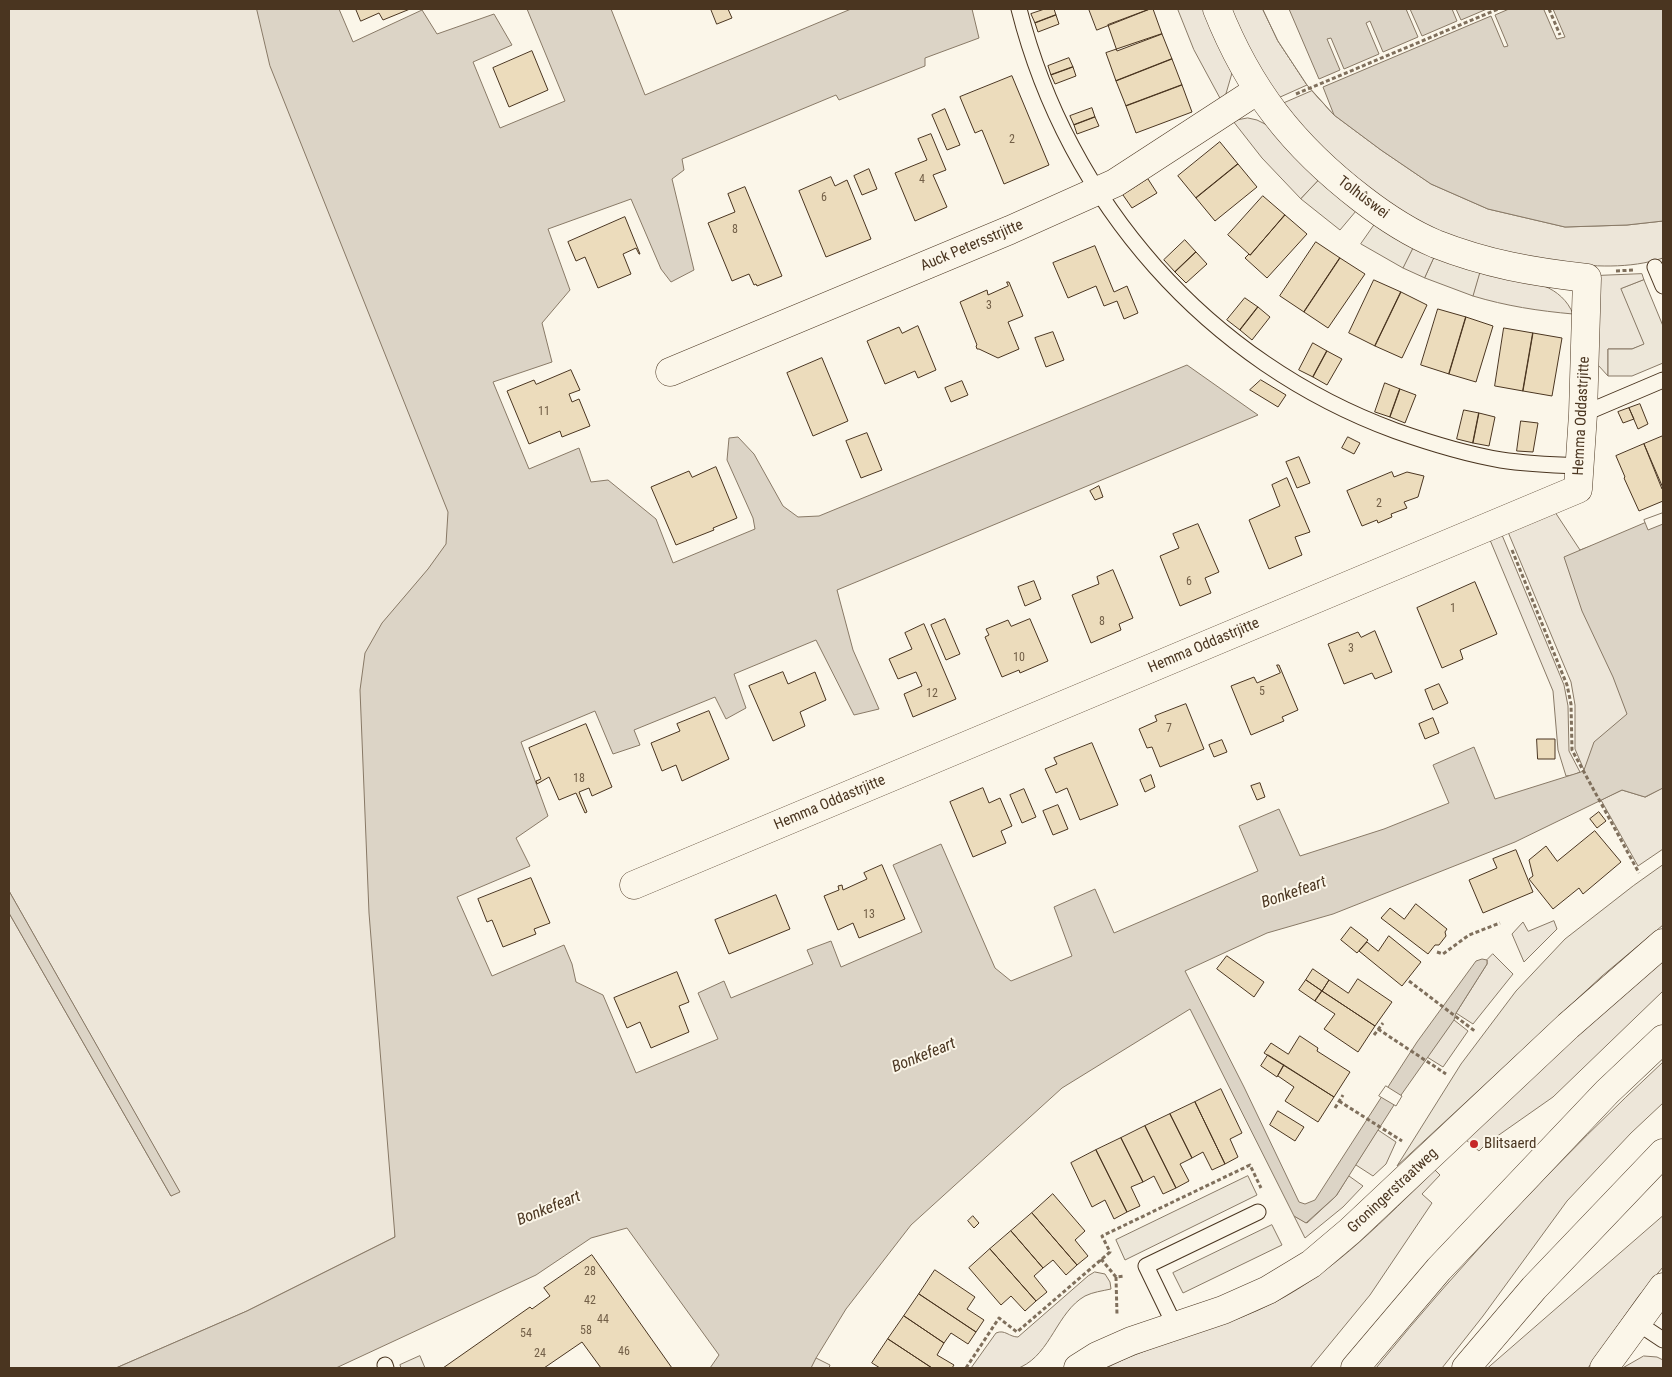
<!DOCTYPE html>
<meta charset="utf-8">
<style>
body{margin:0}
#map{position:relative;width:1672px;height:1377px;overflow:hidden;background:#fbf6e9;font-family:"Roboto Condensed",sans-serif}
canvas{display:block}
.frame{position:absolute;inset:0;border:10px solid #4a3520;pointer-events:none}
</style>
<div id="map">
<canvas width="1672" height="1377"></canvas>
<div class="frame"></div>
</div>
<script>
const context = document.querySelector('canvas').getContext('2d');
context.lineJoin = 'round';
function fillPath(path, color) { context.fillStyle = color; context.fill(path, 'evenodd'); }
function trace(path, color, width, dash) { context.strokeStyle = color; context.lineWidth = width; context.lineCap = dash ? 'butt' : 'round'; context.setLineDash(dash || []); context.stroke(path); }
function write(font, color, halo, rows, align = 'center') {
  context.font = font + ' "Roboto Condensed",sans-serif'; context.lineWidth = 4; context.setLineDash([]); context.textBaseline = 'middle'; context.strokeStyle = halo; context.fillStyle = color; for (const [text, x, y, turn = 0] of rows) {
    context.save(); context.translate(x, y); context.rotate((+turn || 0) * Math.PI / 180); context.textAlign = isNaN(turn) ? turn : align; if (halo) context.strokeText(text, 0, 0); context.fillText(text, 0, 0); context.restore();
  }
}
const green = new Path2D(`
 M9,9H290L462,445L395,1237L247,1311L116,1368H9V913L171,1196L179,1191L9,891Z
 M1178,9H1204L1216,41L1232,73L1225,97L1221,100L1194,50Z
 M1230,9H1263L1278,41L1307,85L1278,98L1250,54Z
 M1312,91L1334,115L1381,150L1431,184L1488,209L1565,227L1627,225L1663,221V258C1630,269 1592,267 1558,262C1544,260 1530,259 1517,256C1477,247 1431,230 1397,209C1352,183 1316,143 1282,104Z
 M1248,118L1257,120L1267,125L1279,140L1319,180L1301,199L1262,158L1233,121Z
 M1414,246L1435,256L1425,278L1403,268Z
 M1480,272L1544,286C1557,291 1568,301 1573,314C1539,311 1506,306 1473,296Z
 M1642,274L1644,280L1622,289L1645,344L1632,349H1608V376L1598,365L1595,276Z
 M1555,512L1580,550L1591,546L1660,703L1584,770L1575,749V705L1571,682L1508,532Z
 M1502,535L1564,685L1568,706L1569,751L1580,772L1573,775L1566,776L1558,750L1553,691L1490,540Z
 M1663,788V849L1638,866L1601,800L1622,790L1645,797Z
 M1554,921L1557,929L1524,962L1512,934L1523,922L1528,931Z
 M1493,954L1513,974L1473,1024L1456,1013L1487,964V960Z
 M1663,961V991L1553,1097L1486,1144L1479,1151L1466,1140L1579,1033Z
 M1454,1020L1468,1031L1443,1067L1427,1057Z
 M1663,1062V1103L1631,1133L1567,1201L1483,1316L1442,1368H1376C1464,1260 1561,1157 1663,1062Z
 M1378,1130L1396,1142L1386,1164L1373,1176L1356,1165Z
 M1435,1170L1440,1175L1422,1194L1432,1203L1370,1295L1310,1368H1106C1116,1363 1126,1358 1137,1354C1183,1335 1231,1325 1275,1302C1337,1270 1385,1218 1435,1170Z
 M1349,1176L1363,1186L1343,1207L1305,1238L1294,1216L1307,1223L1336,1196Z
 M1663,1216V1267L1638,1297L1588,1368H1488Z
 M1095,1272L1105,1274L1110,1282L1111,1289C1102,1291 1093,1292 1085,1296C1057,1312 1051,1353 1021,1367C1014,1371 981,1368 971,1368L996,1333C1005,1329 1009,1337 1018,1337L1088,1276Z
 M1644,1356L1657,1357L1663,1360V1368H1623Z
 M816,1358L830,1365L829,1368H811Z`);
fillPath(green, '#ede6d9');
trace(green, '#887966', 1);
const parking = new Path2D(`
 M1319,180L1356,211L1340,230L1301,199Z
 M1375,224L1414,246L1403,268L1361,244Z
 M1435,256L1480,272L1473,296L1425,278Z
 M1644,280L1663,326V363L1632,376H1608V349H1632L1644,344L1621,289Z
 M1663,865V925L1602,976L1397,1166L1461,1064L1516,991L1565,939L1633,886Z
 M1248,1176L1257,1195L1125,1260L1116,1240Z
 M1272,1225L1282,1245L1183,1293L1173,1273Z
 M420,1356L425,1368H401L400,1365Z`);
fillPath(parking, '#ede7d9');
trace(parking, '#887966', 1);
const water = new Path2D(`
 M257,9H339L353,42L422,10L437,34L494,14L512,45L473,62L500,128L565,101L527,9H611L645,95L851,9H972L979,38L925,58V66L839,100L836,95L682,159L684,170L672,179L694,270L671,282L661,269L631,199L548,229L570,290L542,323L552,362L493,382L529,469L579,448L591,482L608,480L656,519L673,563L755,529L753,518L727,460L729,438L738,437L754,454L783,506L798,517L819,516L1187,365L1258,415L837,590L853,650L879,709L854,715L816,640L734,674L746,708L726,719L715,697L634,730L640,745L613,754L595,711L521,742L548,816L516,838L530,866L457,897L492,976L564,945L572,964L576,982L603,995L636,1073L718,1039L698,993L724,981L731,998L813,964L807,950L831,941L841,967L922,932L893,865L941,844L995,968L1011,981L1072,956L1054,907L1095,889L1114,933L1258,871L1239,826L1279,809L1300,856L1384,829L1449,803L1433,765L1474,747L1495,799L1581,772L1584,770L1594,742L1627,714L1613,677L1582,611L1564,557L1663,515V788L1645,797L1622,790L1515,842L1333,914L1267,933L1185,971L1244,1087L1299,1202L1305,1204L1315,1200L1417,1042L1476,961L1482,959L1487,960V964L1456,1013L1454,1020L1394,1105L1336,1196L1306,1223L1294,1216L1190,1009L1062,1088L911,1225L846,1309L816,1358L811,1368H710L719,1355L627,1228L591,1238L536,1275L336,1368H116L247,1311L395,1237L369,913L360,690L365,653L382,623L428,569L446,544L448,512L270,66Z
 M1263,9H1663V221L1627,225L1565,227L1488,209L1431,184L1381,150L1334,115L1307,85L1278,41Z
 M9,891L180,1192L171,1196L9,913Z`);
fillPath(water, '#dcd4c6');
trace(water, '#887966', 1);
const pier = new Path2D(`
 M1263,9H1289L1319,79L1340,70L1327,39L1331,38L1344,69L1379,54L1366,23L1370,21L1383,52L1418,37L1406,9H1410L1422,36L1457,21L1452,9H1456L1461,20L1487,9H1509L1495,15L1508,46L1504,47L1491,16L1323,87L1334,115L1307,85L1278,41Z
 M1544,9H1553L1565,37L1557,39Z
 M1663,513V524L1648,530L1644,520Z
 M1386,1086L1402,1096L1396,1106L1379,1096Z`);
fillPath(pier, '#fbf6e9');
trace(pier, '#887966', 1);
const building = new Path2D(`
 M356,9H410L383,20L379,13L361,21Z
 M711,9H728L732,18L717,24Z
 M1045,9H1054L1056,15L1035,23L1031,14Z
 M1089,9H1150L1097,30Z
 M1150,9H1153L1162,34L1117,51L1108,25Z
 M1056,15L1059,24L1038,32L1035,23Z
 M1162,34L1172,59L1116,81L1106,53Z
 M532,51L548,90L509,107L493,68Z
 M1069,58L1073,67L1051,75L1048,66Z
 M1172,59L1182,85L1126,106L1116,81Z
 M1073,67L1076,76L1055,84L1051,75Z
 M1012,76L1049,165L1004,184L982,130L975,133L960,97Z
 M1182,85L1192,112L1136,133L1126,106Z
 M1092,108L1095,117L1074,125L1070,116Z
 M945,109L960,145L947,150L932,115Z
 M1095,117L1099,126L1077,134L1074,125Z
 M931,134L946,170L933,175L947,207L915,221L895,173L927,160L918,139Z
 M1220,142L1238,164L1196,198L1178,176Z
 M1238,164L1257,187L1215,221L1196,198Z
 M869,169L877,189L862,195L854,176Z
 M831,177L835,186L847,180L871,239L826,257L799,191Z
 M1148,179L1157,193L1132,208L1123,195Z
 M745,187L782,276L757,286L756,284L754,285L749,274L732,281L708,223L735,212L728,194Z
 M1263,196L1285,215L1250,255L1228,235Z
 M1285,215L1307,234L1267,278L1245,258L1249,254L1250,255Z
 M625,217L640,254H639L636,248L623,254L631,274L598,288L585,257L576,261L568,242Z
 M1185,240L1196,252L1175,272L1164,260Z
 M1316,242L1340,258L1304,312L1280,296Z
 M1095,246L1114,292L1127,286L1138,313L1124,319L1117,301L1104,306L1096,286L1068,298L1053,263Z
 M1196,252L1207,264L1186,283L1175,272Z
 M1340,258L1365,274L1328,328L1304,312Z
 M1374,280L1401,292L1375,346L1349,333Z
 M1007,282H1009L1023,316L1008,322L1019,349L998,358L979,349H977L976,346L977,345L960,302L987,290L988,295L1008,286Z
 M1401,292L1427,305L1402,358L1375,346Z
 M1245,298L1258,307L1240,330L1227,320Z
 M1258,307L1270,317L1252,340L1240,330Z
 M1438,309L1466,317L1449,374L1421,365Z
 M1466,317L1493,326L1476,382L1449,374Z
 M918,326L936,370L918,378L915,371L885,384L867,341L899,327L902,333Z
 M1504,328L1533,333L1523,391L1495,386Z
 M1053,332L1064,360L1046,367L1035,338Z
 M1533,333L1562,338L1552,396L1523,391Z
 M1313,343L1327,351L1313,377L1299,370Z
 M1327,351L1342,359L1327,385L1313,377Z
 M822,358L848,421L813,436L787,373Z
 M571,370L580,390L569,394L572,402L579,399L590,426L562,437L560,431L529,444L507,391L534,380L536,384Z
 M1261,380L1286,395L1278,407L1250,390Z
 M962,381L968,395L951,402L945,388Z
 M1385,383L1400,389L1390,417L1375,412Z
 M1400,389L1416,395L1405,423L1390,417Z
 M1640,404L1648,424L1638,429L1629,408Z
 M1629,408L1634,419L1623,423L1618,412Z
 M1464,410L1479,413L1473,443L1457,439Z
 M1479,413L1495,417L1489,446L1473,443Z
 M1521,421L1538,423L1533,452L1517,451Z
 M867,433L882,470L861,478L846,441Z
 M1663,436V488L1662,489L1644,444Z
 M1348,437L1360,443L1354,454L1342,448Z
 M1644,444L1663,488V501L1639,511L1624,478L1625,477L1616,456Z
 M1299,457L1310,483L1297,488L1286,462Z
 M716,467L737,518L713,528L714,530L676,545L651,487L689,471L692,477Z
 M1392,472L1394,477L1407,472L1424,476L1418,497L1404,502L1407,508L1391,514L1392,517L1378,523L1377,520L1362,526L1347,491Z
 M1287,478L1310,532L1295,537L1302,555L1269,569L1249,520L1280,506L1272,485Z
 M1099,486L1103,497L1095,500L1090,491Z
 M1198,524L1219,572L1205,578L1211,593L1180,606L1160,556L1179,548L1173,534Z
 M1113,570L1133,618L1119,624L1121,630L1091,643L1072,595L1099,584L1097,577Z
 M1034,581L1041,599L1025,606L1018,587Z
 M1475,582L1497,634L1460,650L1463,659L1442,668L1417,608Z
 M945,619L960,654L946,660L931,625Z
 M1030,619L1048,661L1020,673L1019,670L1002,677L985,637L989,635L986,629L1008,620L1011,626Z
 M924,624L956,699L913,717L904,694L922,686L916,672L898,679L889,659L912,649L905,633Z
 M1375,631L1392,672L1375,679L1372,673L1344,684L1328,644L1358,632L1361,637Z
 M1277,665H1279L1298,710L1282,717L1284,721L1251,735L1231,686L1254,677L1257,683L1280,673Z
 M783,672L788,684L815,672L826,700L800,712L805,726L773,741L749,686Z
 M1439,684L1448,703L1433,710L1425,690Z
 M1186,704L1204,749L1160,767L1152,747L1147,748L1139,729L1157,721L1155,716Z
 M709,711L729,759L682,781L676,765L662,771L651,743L680,731L677,724Z
 M1433,718L1439,733L1425,739L1419,724Z
 M586,724L612,787L592,796L589,788L579,792L587,812L585,813L576,793L559,800L549,777L537,784L536,781L541,779L529,748Z
 M1537,739H1555V759H1538Z
 M1222,740L1227,752L1214,757L1209,745Z
 M1092,743L1118,805L1080,820L1067,788L1056,793L1045,769L1057,764L1054,758Z
 M1151,775L1155,787L1145,792L1140,780Z
 M1260,783L1265,797L1257,800L1251,786Z
 M983,788L989,803L1000,798L1012,826L1001,831L1006,843L973,857L950,802Z
 M1024,789L1036,817L1022,823L1010,795Z
 M1058,805L1068,829L1053,835L1043,811Z
 M1599,812L1606,821L1597,828L1590,819Z
 M1595,831L1621,862L1583,894L1579,888L1553,909L1529,879L1533,876L1529,860L1546,846L1557,861Z
 M1516,850L1533,892L1483,913L1469,880L1497,868L1493,859Z
 M882,865L905,919L859,938L853,923L838,930L824,896L839,890L838,886L842,885L843,890L867,879L864,873Z
 M531,878L550,923L534,929L536,934L503,947L492,920L487,922L478,899Z
 M776,895L790,929L729,954L715,920Z
 M1416,904L1447,929L1445,932L1446,936L1439,945H1435L1428,954L1381,918L1390,908L1404,919Z
 M1351,927L1368,940L1357,953L1341,940Z
 M1389,936L1421,962L1402,986L1359,951L1367,942L1378,951Z
 M1227,956L1264,982L1254,997L1217,969Z
 M1313,969L1329,980L1322,991L1306,980Z
 M677,972L689,1002L679,1006L689,1032L651,1048L640,1022L627,1028L614,998Z
 M1358,979L1392,1002L1375,1026L1322,991L1329,980L1348,993Z
 M1306,980L1322,991L1315,1001L1299,990Z
 M1322,991L1375,1026L1358,1052L1324,1029L1335,1014L1315,1001Z
 M1300,1036L1318,1048L1317,1051L1350,1072L1334,1097L1264,1053L1271,1043L1288,1054Z
 M1268,1055L1284,1065L1277,1077L1261,1066Z
 M1284,1065L1334,1097L1318,1122L1285,1101L1294,1087L1278,1076Z
 M1221,1089L1242,1133L1230,1139L1238,1157L1225,1164L1195,1102Z
 M1195,1102L1225,1164L1212,1170L1203,1152L1192,1158L1170,1114Z
 M1278,1111L1304,1127L1295,1141L1270,1125Z
 M1170,1114L1192,1158L1180,1164L1189,1181L1176,1188L1145,1126Z
 M1145,1126L1176,1188L1163,1194L1154,1176L1143,1182L1121,1138Z
 M1121,1138L1143,1182L1131,1187L1140,1206L1127,1212L1096,1150Z
 M1096,1150L1127,1212L1114,1219L1105,1200L1092,1207L1071,1163Z
 M1053,1194L1085,1231L1075,1240L1088,1256L1077,1265L1032,1213Z
 M1032,1213L1077,1265L1066,1275L1053,1260L1043,1268L1011,1231Z
 M973,1216L979,1223L974,1228L968,1221Z
 M1011,1231L1043,1268L1034,1276L1047,1292L1036,1301L990,1249Z
 M990,1249L1036,1301L1025,1311L1011,1296L1001,1305L969,1268Z
 M592,1255L672,1368H601L582,1342L544,1368H443L530,1307L532,1309L550,1296L544,1288Z
 M935,1270L975,1297L967,1309L984,1320L976,1332L919,1294Z
 M919,1294L976,1332L968,1344L951,1333L944,1343L904,1316Z
 M904,1316L944,1343L937,1355L954,1365L952,1368H932L888,1339Z
 M888,1339L932,1368H880L872,1363Z`);
fillPath(building, '#ecdcbc');
trace(building, '#4a3520', 1);
const service = new Path2D(`
 M1019,9C1068,203 1208,362 1396,431C1430,443 1466,454 1501,460C1527,464 1553,465 1579,466
 M1655,267L1663,286
 M1583,414L1663,380
 M1636,1322L1663,1340
 M1175,1326L1146,1266L1258,1212
 M385,1365L386,1368`);
const minor = new Path2D(`
 M670,372L1010,230L1115,183L1258,90
 M634,885L1578,489L1583,414L1587,278C1533,272 1487,264 1436,244C1410,233 1384,216 1362,199C1293,146 1249,90 1217,9
 M1604,1368L1663,1287`);
const tertiary = new Path2D(`
 M1078,1368L1097,1356L1131,1341L1223,1310L1268,1290L1311,1264L1350,1231L1568,1026L1663,943`);
const primary = new Path2D(`
 M1355,1368L1439,1269L1607,1092L1663,1039
 M1466,1368L1534,1288L1663,1153`);
trace(service, '#4a3520', 17);
trace(minor, '#4a3520', 29);
trace(tertiary, '#4a3520', 29);
trace(primary, '#4a3520', 29);
trace(new Path2D(`
 M1549,9L1560,35
 M1296,94L1498,9
 M1616,271L1633,270
 M1512,550L1567,685L1571,704L1572,750L1639,873
 M1437,952L1443,954L1469,935L1500,923
 M1409,981L1476,1032
 M1378,1029L1446,1074
 M1374,1035L1383,1023
 M1339,1101L1402,1141
 M1335,1108L1343,1095
 M1101,1259L1116,1277L1125,1276
 M1116,1277L1117,1315
 M966,1368L999,1318L1017,1332L1110,1252L1102,1236L1250,1165L1261,1188`), '#7f6f5c', 3, [4, 2.5]);
trace(service, '#fbf6e9', 15);
trace(minor, '#fbf6e9', 28);
trace(tertiary, '#fbf6e9', 28);
trace(primary, '#fbf6e9', 28);
for (const [x, y, r, color] of [
 [1474,1144,5,"#c62828"]
]) { const dot = new Path2D(); dot.arc(x, y, r, 0, 2 * Math.PI); context.fillStyle = color; context.fill(dot); trace(dot, '#fbf6e9', 2); }
write('12px', '#725f47', null, [
 ["2",1012,140],
 ["4",922,180],
 ["6",824,198],
 ["8",735,230],
 ["3",989,306],
 ["11",544,412],
 ["2",1379,504],
 ["6",1189,582],
 ["1",1453,609],
 ["8",1102,622],
 ["3",1351,649],
 ["10",1019,658],
 ["5",1262,692],
 ["12",932,694],
 ["7",1169,729],
 ["18",579,779],
 ["13",869,915],
 ["28",590,1272],
 ["42",590,1301],
 ["44",603,1320],
 ["58",586,1331],
 ["54",526,1334],
 ["46",624,1352],
 ["24",540,1354]
]);
write('15px', '#4a3520', '#fbf6e9', [
 ["Tolhûswei",1363,198,37],
 ["Auck Petersstrjitte",972,246,-23],
 ["Hemma Oddastrjitte",1582,416,-87],
 ["Hemma Oddastrjitte",1204,646,-23],
 ["Hemma Oddastrjitte",830,803,-23],
 ["Groningerstraatweg",1393,1191,-43]
]);
write('15px', '#4a3520', '#fbf6e9', [
 ["Blitsaerd",1484,1144]
], 'left');
write('italic 16px', '#4a3520', '#fbf6e9', [
 ["Bonkefeart",1294,893,-19],
 ["Bonkefeart",924,1056,-22],
 ["Bonkefeart",549,1209,-22]
]);
</script>
